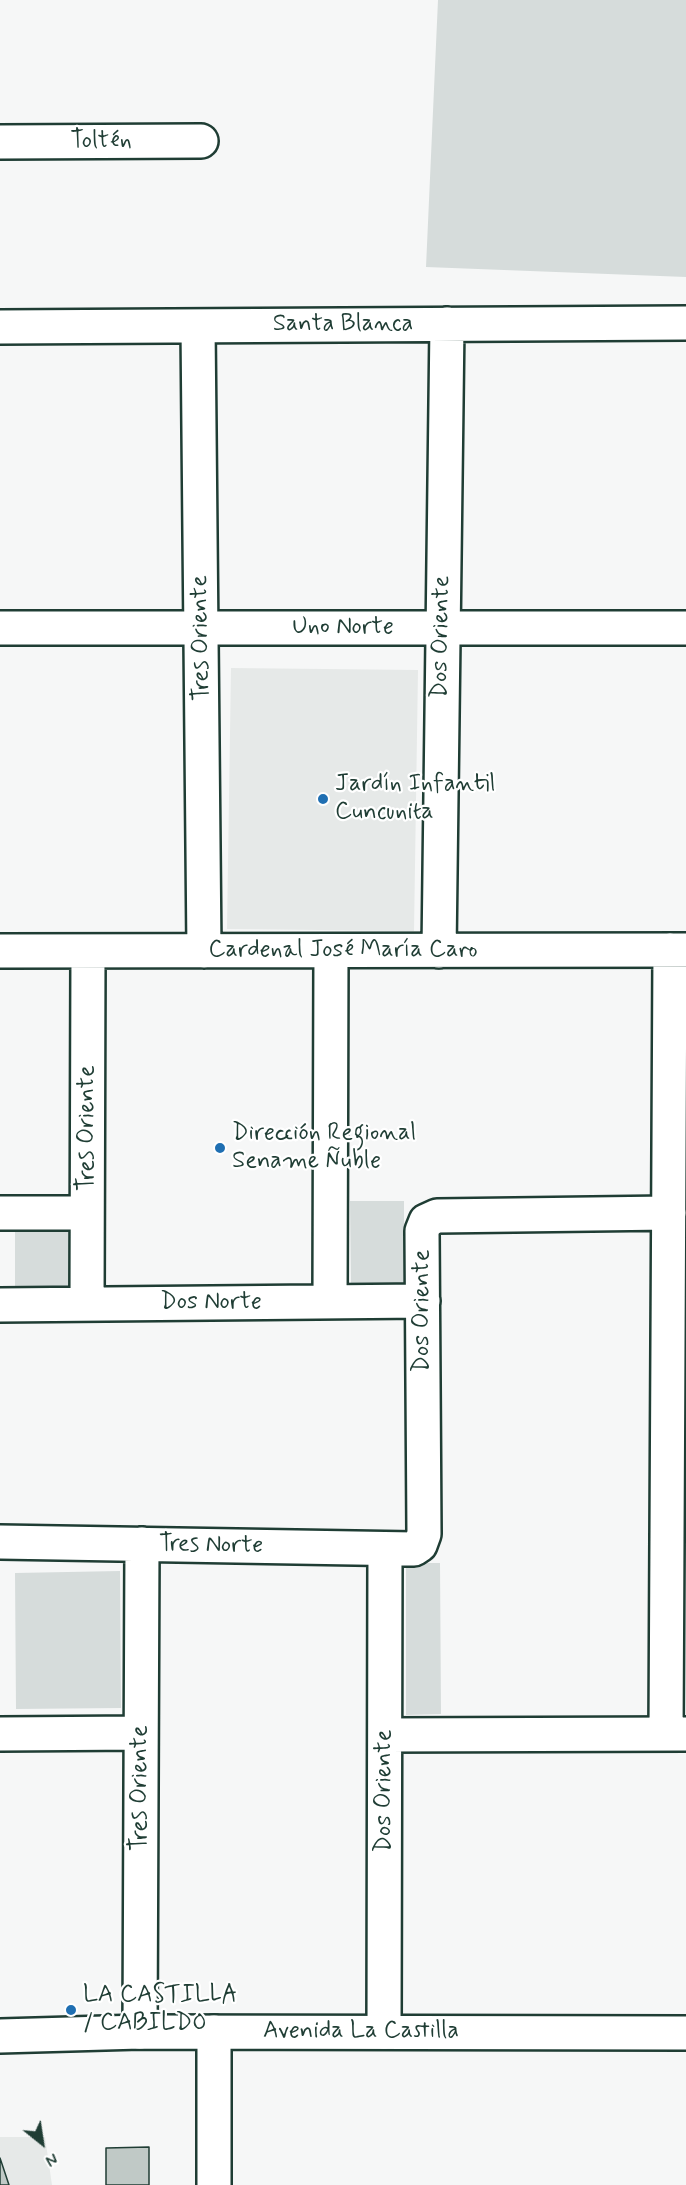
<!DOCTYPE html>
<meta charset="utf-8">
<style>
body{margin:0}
#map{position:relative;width:686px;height:2185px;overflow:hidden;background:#f6f7f7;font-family:Mynerve,sans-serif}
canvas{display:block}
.north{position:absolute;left:12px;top:2113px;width:60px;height:60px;-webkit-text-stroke:4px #fff;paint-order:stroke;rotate:150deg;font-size:16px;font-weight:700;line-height:24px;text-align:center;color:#1f3d34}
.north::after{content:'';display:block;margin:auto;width:21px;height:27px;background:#1f3d34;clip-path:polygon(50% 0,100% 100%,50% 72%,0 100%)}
</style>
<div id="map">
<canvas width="686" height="2185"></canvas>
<div class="north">N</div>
</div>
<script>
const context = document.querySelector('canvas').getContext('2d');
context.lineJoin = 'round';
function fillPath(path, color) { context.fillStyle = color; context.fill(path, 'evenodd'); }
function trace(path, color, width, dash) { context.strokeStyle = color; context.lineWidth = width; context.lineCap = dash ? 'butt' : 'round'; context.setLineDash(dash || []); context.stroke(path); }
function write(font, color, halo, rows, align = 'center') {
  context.font = font + ' Mynerve,sans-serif'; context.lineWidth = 4.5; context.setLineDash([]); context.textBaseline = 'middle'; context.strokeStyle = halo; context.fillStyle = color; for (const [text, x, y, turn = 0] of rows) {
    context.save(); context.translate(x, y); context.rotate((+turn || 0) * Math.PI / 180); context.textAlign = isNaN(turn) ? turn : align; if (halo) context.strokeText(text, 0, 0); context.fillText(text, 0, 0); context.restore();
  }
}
fillPath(new Path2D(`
 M231,668L418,670L414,931L227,929Z
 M0,2137H45L52,2185H0Z`), '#e6e9e8');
fillPath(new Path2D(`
 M438,0H686V277L426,267Z
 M350,1201H404V1287L351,1288Z
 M70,1228V1289L15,1290V1229Z
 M406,1563H440L441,1714L406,1715Z
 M120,1571L121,1708L16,1709L15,1573Z`), '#d6dcdb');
const building = new Path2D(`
 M149,2147V2185H106V2148Z
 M0,2158L9,2185H0Z`);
fillPath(building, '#c0c9c6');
trace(building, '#1f3d34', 1.5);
const minor = new Path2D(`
 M0,142L201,141
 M198,326L204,951
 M0,327L686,323
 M0,628H686
 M0,951L686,950
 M439,951L447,324
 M0,1213H87
 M330,1302L331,951
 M87,1304L88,951
 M0,1305L423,1301
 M0,1542L414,1549L420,1545L424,1534L422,1231L426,1221L437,1216L669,1213
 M0,1734L141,1733
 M666,1734L670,950
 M385,1735L686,1734
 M140,2032L142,1544
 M214,2032V2185
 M384,2032L385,1549`);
const major = new Path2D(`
 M0,2036L140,2032L686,2033`);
trace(minor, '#1f3d34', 38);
trace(major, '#1f3d34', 38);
trace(minor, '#fff', 33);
trace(major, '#fff', 33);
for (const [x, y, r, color] of [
 [323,799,6,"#1f6fb2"],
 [220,1148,6,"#1f6fb2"],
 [71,2010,6,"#1f6fb2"]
]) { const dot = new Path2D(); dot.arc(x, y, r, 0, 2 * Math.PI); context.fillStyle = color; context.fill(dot); trace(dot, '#fff', 2); }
write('24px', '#1f3d34', '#fff', [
 ["Toltén",101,142],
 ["Santa Blanca",343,325],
 ["Uno Norte",343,628],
 ["Dos Oriente",442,637,-89],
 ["Tres Oriente",202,638,-91],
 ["Cardenal José María Caro",343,951],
 ["Tres Oriente",88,1128,-90],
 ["Dos Norte",211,1303],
 ["Dos Oriente",423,1311,-90],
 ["Tres Norte",211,1546,1],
 ["Tres Oriente",141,1788,-90],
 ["Dos Oriente",385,1791,-90],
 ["Avenida La Castilla",361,2032]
]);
write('24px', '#1f3d34', '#fff', [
 ["Jardín Infantil",335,785],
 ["Cuncunita",335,813],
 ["Dirección Regional",232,1134],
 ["Sename Ñuble",232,1162],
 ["LA CASTILLA",83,1996],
 ["/ CABILDO",83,2024]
], 'left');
</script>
